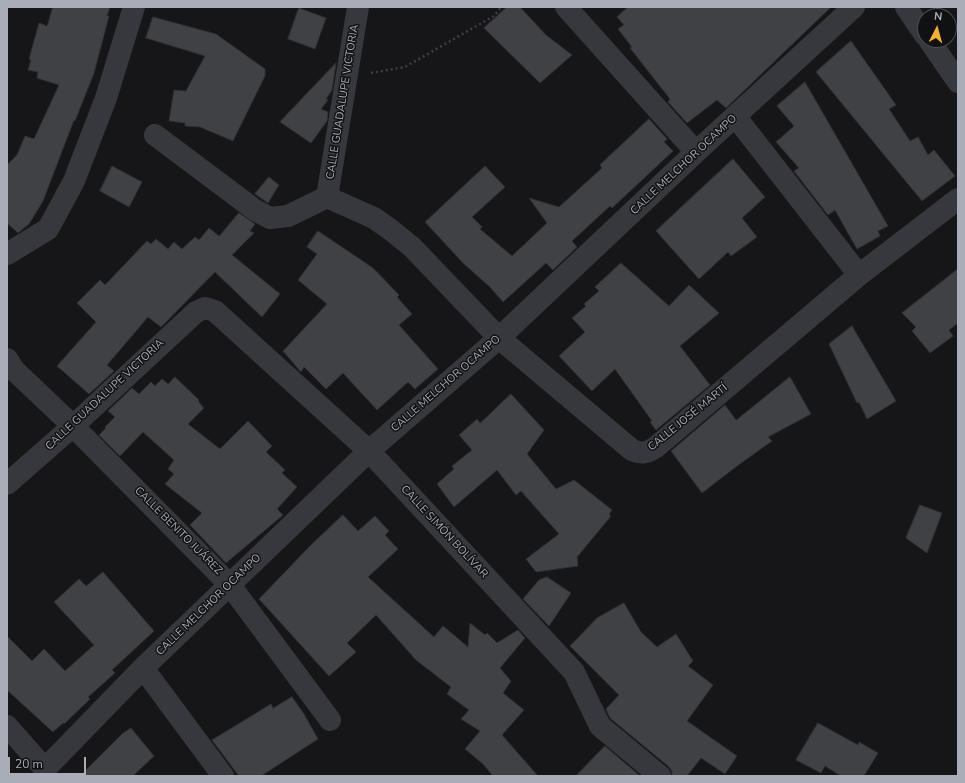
<!DOCTYPE html>
<meta charset="utf-8">
<style>
body{margin:0}
#map{position:relative;width:965px;height:783px;overflow:hidden;background:#161618;font-family:"Nunito Sans",sans-serif}
canvas{display:block}
.frame{position:absolute;inset:0;border:8px solid #a8adb8;pointer-events:none}
.north{position:absolute;left:917px;top:8px;width:40px;height:40px;box-sizing:border-box;background:#111113;border:1px solid #4d4f55;border-radius:50%;rotate:6deg;font-size:11px;font-weight:700;line-height:16px;text-align:center;color:#a8adb8}
.north::after{content:'';display:block;margin:auto;width:14px;height:18px;background:#f2b134;clip-path:polygon(50% 0,100% 100%,50% 72%,0 100%)}
.scale{position:absolute;left:8px;top:757px;width:78px;height:18px;box-sizing:border-box;border:2px solid #a8adb8;border-top:0;padding-left:5px;font-size:12px;line-height:14px;white-space:nowrap;color:#a8adb8;-webkit-text-stroke:3px #111113;paint-order:stroke}
</style>
<div id="map">
<canvas width="965" height="783"></canvas>
<div class="frame"></div>
<div class="north">N</div>
<div class="scale">20 m</div>
</div>
<script>
const context = document.querySelector('canvas').getContext('2d');
context.lineJoin = 'round';
function fillPath(path, color) { context.fillStyle = color; context.fill(path, 'evenodd'); }
function trace(path, color, width, dash) { context.strokeStyle = color; context.lineWidth = width; context.lineCap = dash ? 'butt' : 'round'; context.setLineDash(dash || []); context.stroke(path); }
function write(font, color, halo, rows, align = 'center') {
  context.font = font + ' "Nunito Sans",sans-serif'; context.lineWidth = 3; context.setLineDash([]); context.textBaseline = 'middle'; context.strokeStyle = halo; context.fillStyle = color; for (const [text, x, y, turn = 0] of rows) {
    context.save(); context.translate(x, y); context.rotate((+turn || 0) * Math.PI / 180); context.textAlign = isNaN(turn) ? turn : align; if (halo) context.strokeText(text, 0, 0); context.fillText(text, 0, 0); context.restore();
  }
}
const building = new Path2D(`
 M53,7H110L107,16H109L94,73L75,121L74,120L43,201L29,224L18,233L7,223V165L17,155L25,136L34,139L59,85L37,78L38,72L28,70L31,60L29,59L39,23L47,26Z
 M507,7H520L546,35L572,55L540,83L484,28Z
 M628,7H831L726,108L717,100L687,123L668,102L670,99L630,48L632,47L618,29L624,25L617,17Z
 M299,8L326,18L315,49L288,39Z
 M153,17L216,34L265,69V76L233,141L200,127L185,126V123L169,121L174,90L186,91L205,56L146,38Z
 M851,41L896,105L889,109L910,141L918,137L928,155L934,150L955,176L922,201L816,72Z
 M336,63L332,90L326,99L328,100L321,109L328,112L327,121L311,143L280,122Z
 M805,82L888,226L878,231L880,236L857,249L835,210L828,215L794,171L799,168L776,142L794,126L777,106Z
 M649,119L667,139L664,142L673,151L612,208L610,206L572,241L577,247L553,270L546,263L503,302L490,287L464,264L425,222L485,166L505,187L472,217L482,227L480,229L512,256L547,223L529,198L559,207L602,168L600,165Z
 M733,159L765,197L742,218L757,237L731,256L728,252L699,279L656,231Z
 M112,166L142,182L129,207L100,191Z
 M269,177L279,185L268,203L255,194Z
 M239,213L255,224L250,231L254,233L232,255L280,294L262,317L215,272L161,327L148,317L107,365L114,371L89,394L57,366L96,322L77,303L100,280L105,285L147,241L151,244L156,239L168,249L174,242L182,249L195,237L199,240L209,228L219,236Z
 M318,231L373,268L399,295L397,297L412,314L399,325L438,369L415,389L408,382L377,410L343,373L326,389L304,367L301,372L283,351L327,304L298,280L317,254L307,247Z
 M621,263L669,306L689,285L719,313L680,346L710,385L656,430L650,422L652,421L615,369L592,391L559,356L585,332L572,318L586,306L584,304L599,291L595,287Z
 M958,269V323L949,330L953,336L930,353L912,331L916,327L902,313Z
 M852,326L896,401L867,419L859,402L857,403L829,344Z
 M175,377L199,400L198,401L204,408L188,424L220,449L248,421L272,446L266,452L285,470L282,473L297,487L277,509L283,515L226,563L190,525L202,513L165,484L174,474L168,469L174,460L143,432L120,456L99,435L106,428L105,427L115,417L108,411L132,388L139,394L151,382L155,386L162,379L168,384Z
 M790,377L811,414L768,437L772,441L737,466L702,493L671,451L725,405L736,420Z
 M511,394L544,430L527,454L556,489L574,480L612,510L609,514L611,516L577,557L578,566L536,572L526,559L559,534L521,491L516,495L497,470L454,507L437,484L454,469L452,466L472,450L459,435L477,419L480,423Z
 M920,505L942,513L927,553L906,538Z
 M343,515L358,531L375,516L389,531L385,535L398,549L368,577L434,637L443,626L468,647L470,623L485,635L487,633L497,643L518,630L525,638L500,668L511,681L503,693L524,710L502,735L538,776H493L483,764L465,749L480,731L461,719L469,710L447,694L451,687L416,660L376,615L347,643L356,652L329,676L259,599L311,545Z
 M103,572L154,631L112,670L115,673L88,697L90,699L64,724L63,723L53,732L7,690V636L32,661L44,649L65,671L94,645L54,602L79,579L86,586Z
 M547,577L571,593L549,626L523,599L539,580Z
 M624,603L641,632L657,647L676,634L693,661L688,666L713,685L687,721L737,756L725,774L701,758L687,776H672V771L668,766L610,718L606,709L619,695L570,646L597,618Z
 M292,697L304,714L318,739L261,776H239L212,740L271,704L273,708Z
 M818,723L858,745L859,742L878,753L864,776H841L825,766L821,773L796,760Z
 M131,728L154,756L133,776H80L122,734Z
 M605,746L640,776H576Z`);
fillPath(building, '#404145');
trace(building, '#303034', 1);
trace(new Path2D(`
 M371,73L405,67L494,16L501,7`), '#3d3f44', 2.5, [2, 3]);
trace(new Path2D(`
 M566,7L696,152
 M906,7L925,35
 M929,40L958,82
 M735,116L859,275
 M155,135L255,210L270,218L288,216L327,197
 M327,197L374,218L391,230L412,247L499,338L632,450C642,454 647,453 656,447L859,275L958,199
 M327,197L358,7
 M7,254L48,229L74,181L106,98L134,7
 M7,359L14,370L73,426L230,585L330,720
 M7,484L73,426L196,312L205,308L215,311L369,451L574,672L600,726L660,776
 M143,668L223,776
 M7,726L45,769L143,668L369,451L499,338L696,152L854,7`), '#37383d', 22);
write('11px', '#a8adb8', '#111113', [
 ["CALLE GUADALUPE VICTORIA",343,102,-81],
 ["CALLE MELCHOR OCAMPO",684,165,-43],
 ["CALLE MELCHOR OCAMPO",446,384,-41],
 ["CALLE GUADALUPE VICTORIA",105,395,-43],
 ["CALLE JOSÉ MARTÍ",688,418,-39],
 ["CALLE BENITO JUÁREZ",178,531,45],
 ["CALLE SIMÓN BOLÍVAR",444,532,47],
 ["CALLE MELCHOR OCAMPO",209,605,-44]
]);
</script>
